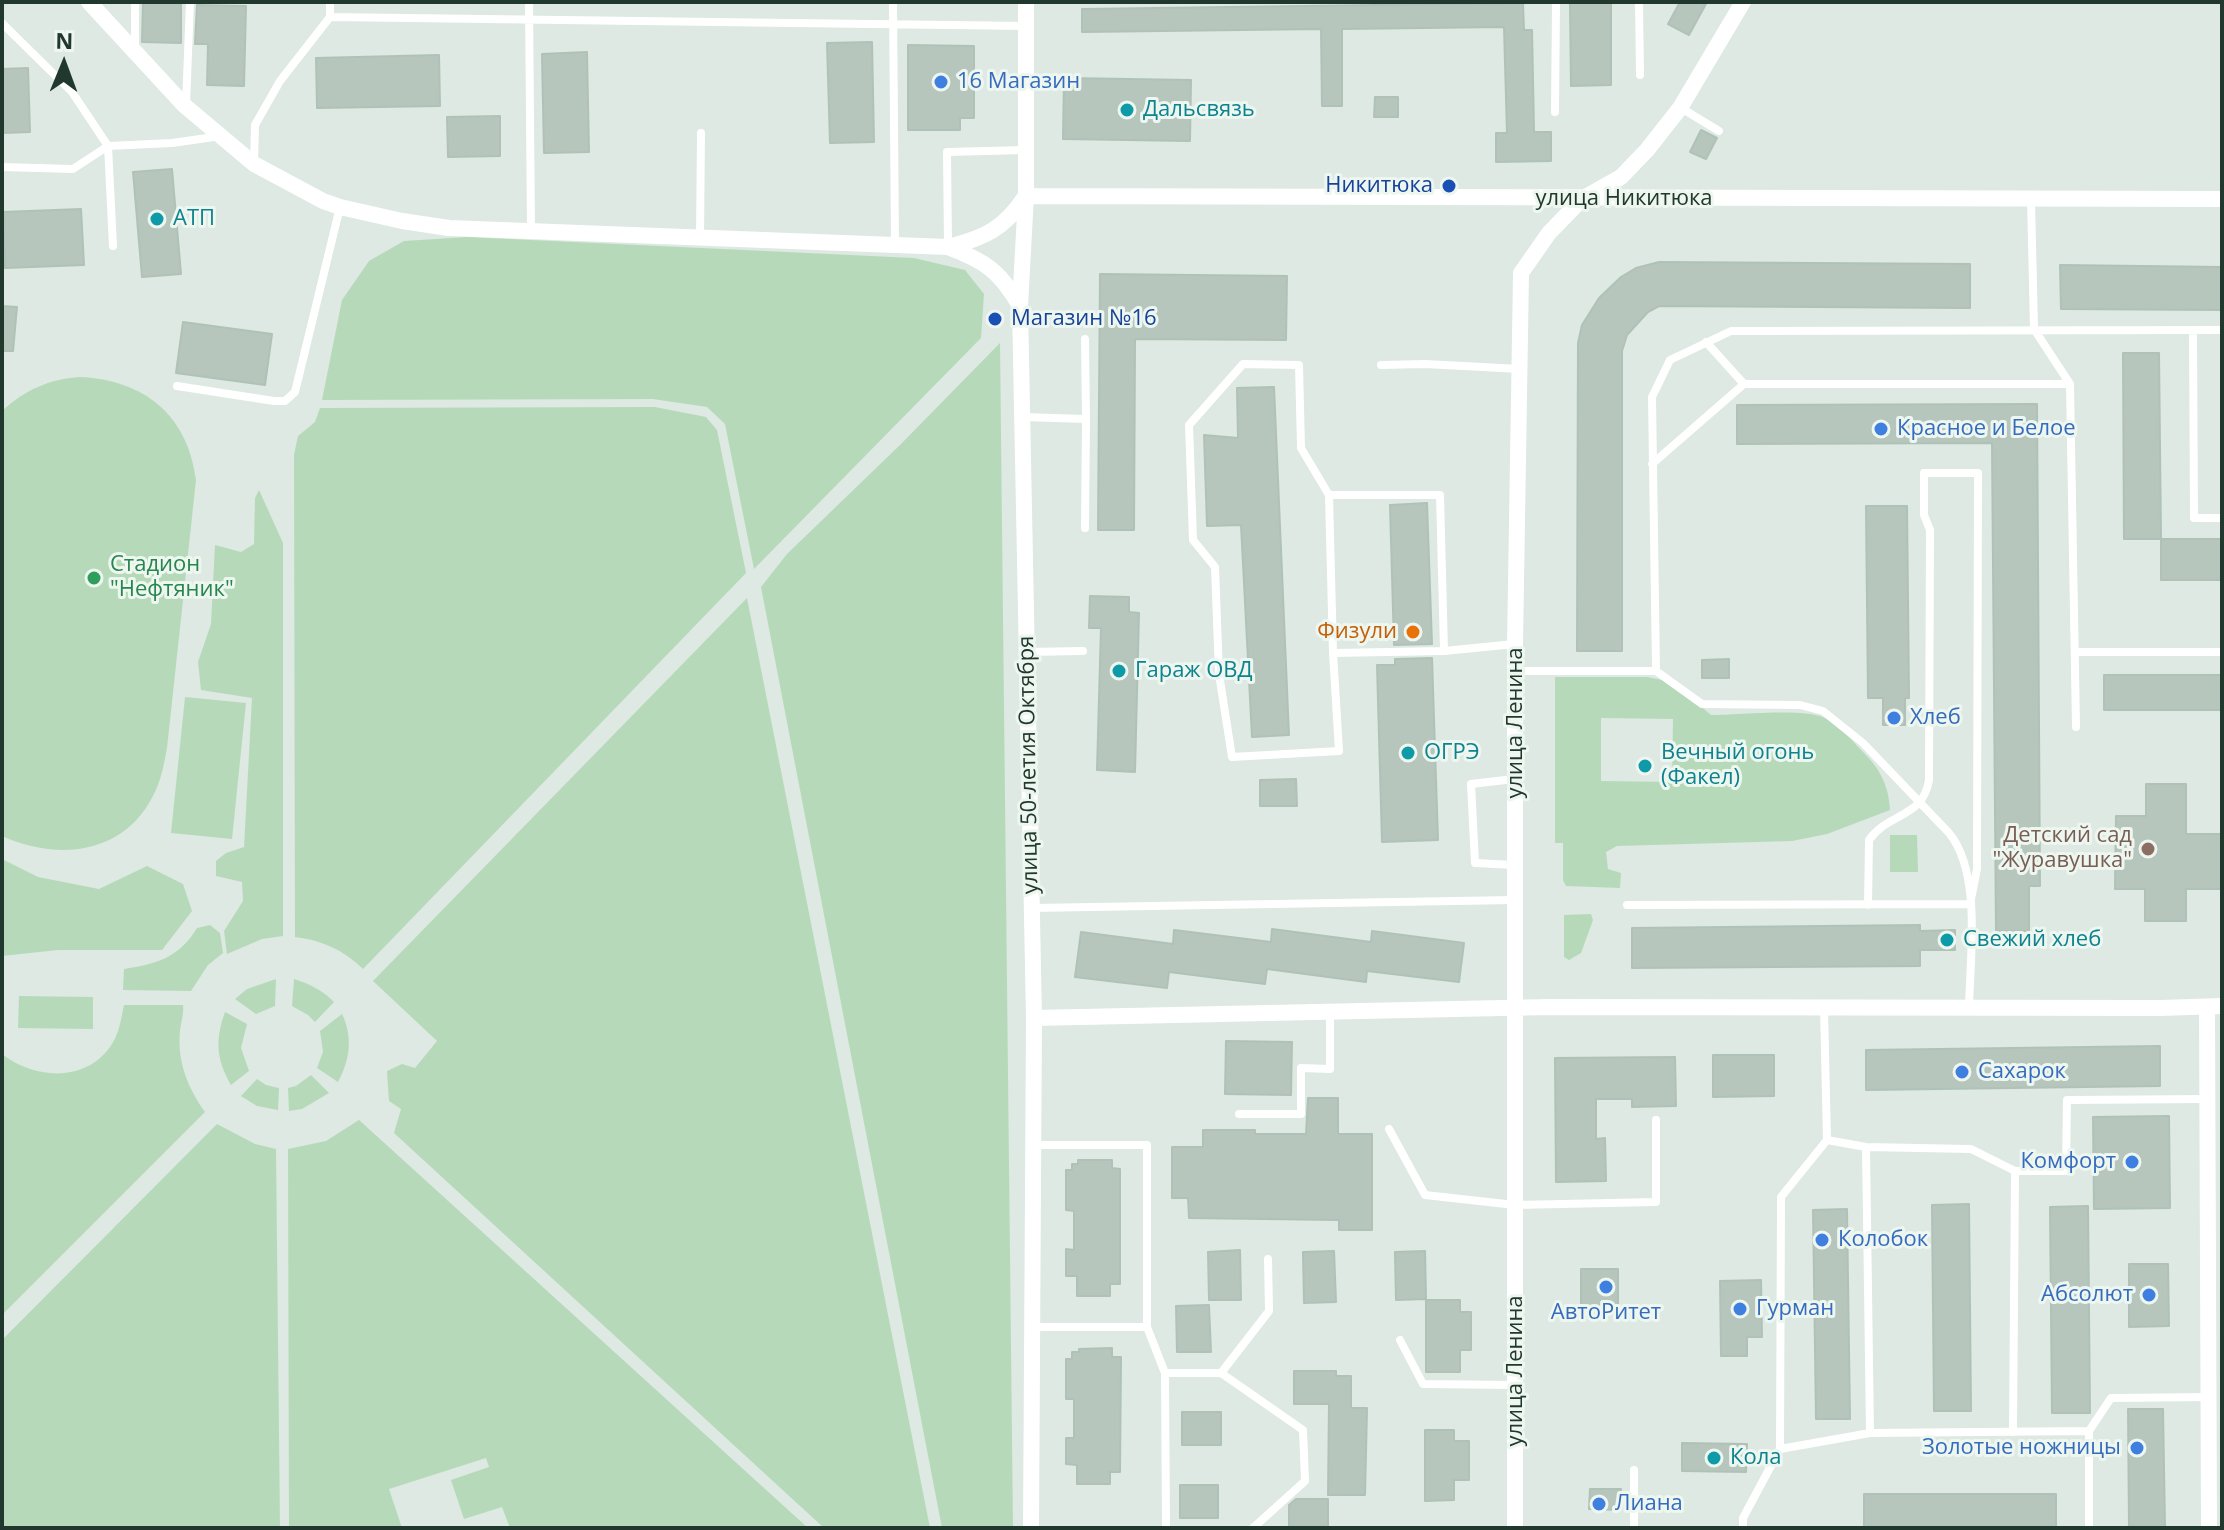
<!DOCTYPE html>
<meta charset="utf-8">
<style>
body{margin:0}
#map{position:relative;width:2224px;height:1530px;overflow:hidden;background:#dde9e2;font-family:"Open Sans",sans-serif}
canvas{display:block}
.frame{position:absolute;inset:0;border:4px solid #20382d;pointer-events:none}
.north{position:absolute;left:24px;top:24px;width:80px;height:80px;-webkit-text-stroke:6px #eef6f0;paint-order:stroke;rotate:1deg;font-size:22px;font-weight:700;line-height:32px;text-align:center;color:#20382d}
.north::after{content:'';display:block;margin:auto;width:28px;height:36px;background:#20382d;clip-path:polygon(50% 0,100% 100%,50% 72%,0 100%)}
</style>
<div id="map">
<canvas width="2224" height="1530"></canvas>
<div class="frame"></div>
<div class="north">N</div>
</div>
<script>
const context = document.querySelector('canvas').getContext('2d');
context.lineJoin = 'round';
function fillPath(path, color) { context.fillStyle = color; context.fill(path, 'evenodd'); }
function trace(path, color, width, dash) { context.strokeStyle = color; context.lineWidth = width; context.lineCap = dash ? 'butt' : 'round'; context.setLineDash(dash || []); context.stroke(path); }
function write(font, color, halo, rows, align = 'center') {
  context.font = font + ' "Open Sans",sans-serif'; context.lineWidth = 6; context.setLineDash([]); context.textBaseline = 'middle'; context.strokeStyle = halo; context.fillStyle = color; for (const [text, x, y, turn = 0] of rows) {
    context.save(); context.translate(x, y); context.rotate((+turn || 0) * Math.PI / 180); context.textAlign = isNaN(turn) ? turn : align; if (halo) context.strokeText(text, 0, 0); context.fillText(text, 0, 0); context.restore();
  }
}
fillPath(new Path2D(`
 M467,237L914,258L965,270L984,294L981,338L754,569L725,424L707,407L653,399L322,400L342,300L369,261L404,241Z
 M1000,343L1013,1528H942L761,587L787,554L901,444Z
 M80,377C144,380 188,415 196,480L167,748C164,764 161,781 153,796C123,855 57,861 2,836V411C25,390 49,379 80,377Z
 M655,407L706,417L717,430L746,573L363,969C344,950 321,940 295,937L294,455L298,436L315,422L320,408Z
 M259,490L283,543V936L262,939L227,954L224,931L243,901L242,882L216,876V861L226,853L244,847L252,698L201,690L198,662L211,624L215,545L241,552L254,544L255,498Z
 M747,598L930,1528H824L394,1133L401,1109L389,1101L387,1071L402,1064L415,1068L437,1041L373,981Z
 M1555,677H1647L1672,682L1711,715C1737,715 1801,708 1823,717C1838,724 1850,738 1861,750C1879,767 1889,785 1890,810L1827,834L1792,841L1617,846L1606,852L1608,869L1621,873L1620,888L1566,886L1563,880V843H1555ZM1601,718L1673,719L1672,782L1601,781Z
 M185,697L246,703L232,839L171,833Z
 M1890,835H1917L1918,872H1890Z
 M2,859L38,877L99,889L147,866L183,884L192,911L162,950H58L2,956Z
 M1591,914L1593,920L1581,953L1569,960L1564,957V915Z
 M210,925L220,933L223,953L208,965L191,991L123,990L124,969C156,964 179,958 197,928Z
 M276,979L275,1006L256,1014L235,999L247,989Z
 M294,979C310,984 322,990 334,1002L315,1022L308,1015L292,1006Z
 M19,996L93,997V1029L18,1028Z
 M124,1005H183C184,1014 181,1022 180,1031C177,1062 188,1088 205,1112L2,1315V1054C34,1079 84,1083 110,1047C119,1035 121,1019 124,1005Z
 M225,1012L247,1024L241,1048L249,1071L231,1085C216,1059 215,1040 225,1012Z
 M342,1014C353,1037 350,1060 338,1082L317,1068L323,1052L320,1031Z
 M311,1075L329,1093L302,1109L289,1111L288,1088L296,1086Z
 M257,1079L266,1085L279,1088L278,1110L257,1106L241,1096Z
 M359,1120L380,1139L808,1528H510L502,1507L464,1519L451,1480L489,1467L486,1458L389,1489L402,1528H289L288,1149L326,1141Z
 M217,1124L255,1144L276,1149L280,1528H2V1340Z`), '#b6dab9');
const building = new Path2D(`
 M143,2H181V43L142,42Z
 M1570,2H1611V85L1571,86Z
 M1680,2H1707L1689,35L1668,24Z
 M1523,3L1524,30H1532L1534,132H1551V161L1496,162V133H1507L1504,27L1342,29V106H1322L1321,29L1082,32V9Z
 M197,5L246,6L244,86L207,85L208,44H195Z
 M872,42L874,142L830,143L827,43Z
 M908,45L974,46V118H960V130H908Z
 M587,52L589,152L544,153L542,54Z
 M439,55L440,106L317,108L316,58Z
 M28,68L30,132L2,133V69Z
 M1064,78L1191,80L1190,141L1063,139Z
 M1375,97H1398V117H1374Z
 M500,116V156L448,157L447,117Z
 M1701,130L1717,138L1706,159L1690,152Z
 M172,169L181,274L142,277L133,172Z
 M81,209L84,265L5,268L3,212Z
 M1659,262L1970,264V308L1659,306L1648,312L1627,335L1622,351V651H1577L1578,343L1582,325L1599,298L1621,277L1636,268Z
 M2060,265L2222,267V310L2061,309Z
 M1100,274L1287,276L1286,340L1135,339L1134,530H1098Z
 M2,306L17,307L13,351H2Z
 M183,322L272,334L265,385L176,373Z
 M2123,353H2159L2161,539H2124Z
 M1274,387L1289,735L1252,737L1241,525L1207,526L1204,435L1238,438L1237,388Z
 M2037,404L2040,886H2029V931H1996L1992,443L1737,444V405Z
 M1427,503L1432,644L1394,645L1390,505Z
 M1866,506H1907L1909,698H1905V725H1883V698H1868Z
 M2161,539H2222V580H2161Z
 M1090,596L1129,597V612L1139,613L1135,772L1097,770L1101,628H1089Z
 M1432,658L1438,840L1382,842L1377,665H1395V659Z
 M1729,659V678H1702V660Z
 M2104,675H2222V710H2104Z
 M1296,779L1297,806H1260V780Z
 M2146,784H2186V834H2222V889H2186V921H2145V889H2115L2116,816H2146Z
 M1920,925V931L1955,930V950H1920V966L1632,968V928Z
 M1272,929L1371,942L1372,931L1464,943L1459,982L1367,971L1366,982L1267,969L1265,984L1169,972L1167,988L1075,977L1081,932L1173,944L1174,930L1271,942Z
 M1226,1041L1292,1042L1291,1095L1225,1094Z
 M2160,1046V1086L1866,1090V1050Z
 M1713,1055H1774V1096L1713,1097Z
 M1675,1057L1676,1106L1632,1107V1099H1596V1139L1605,1138L1606,1181L1556,1182L1555,1058Z
 M1308,1098H1338V1134H1372V1230H1339V1220L1189,1218L1188,1198H1172V1147H1203V1130H1255V1134H1306Z
 M2169,1116L2170,1208L2094,1209L2093,1117Z
 M1078,1160H1112V1168L1120,1169V1284H1110V1296H1077V1276H1066V1249L1074,1250V1211L1066,1210V1170H1072V1164H1078Z
 M1969,1204L1971,1411H1934L1932,1205Z
 M2088,1206L2090,1413H2052L2050,1207Z
 M1847,1209L1850,1419H1816L1813,1210Z
 M1240,1250L1241,1300H1209L1208,1252Z
 M1334,1251L1336,1302L1304,1303L1303,1252Z
 M1425,1251L1426,1299L1396,1300L1395,1252Z
 M2129,1264H2168L2169,1326L2129,1327Z
 M1581,1269H1618V1309L1581,1308Z
 M1761,1280L1762,1337H1747V1356H1721L1720,1281Z
 M1426,1300H1460V1312H1471V1350H1460V1372H1426Z
 M1209,1305L1211,1352H1177L1176,1306Z
 M1112,1348V1357H1121L1120,1472H1110V1484H1077V1465L1066,1464V1438H1074V1399H1066V1359H1072V1352H1079V1349Z
 M1294,1371H1336V1376H1351V1408H1367L1365,1495H1328L1329,1404H1294Z
 M2128,1409H2163L2165,1528H2129Z
 M1182,1412H1221V1445H1182Z
 M1425,1430H1454V1441H1469V1480H1454V1500L1425,1501Z
 M1682,1443L1747,1444L1746,1472L1682,1471Z
 M1180,1485H1218V1518H1180Z
 M1590,1489H1621L1620,1510L1589,1509Z
 M1864,1494H2056V1528H1864Z
 M1296,1499H1328V1528H1289V1505Z`);
fillPath(building, '#b6c6bd');
trace(building, '#b0c2b8', 2);
trace(new Path2D(`
 M529,2L531,231
 M893,2L895,245
 M1639,2L1640,75
 M330,17L1026,26
 M2,23L72,92L108,146L113,246
 M135,49V2
 M186,105L190,2
 M1681,108L1719,131
 M1555,112L1556,2
 M254,162L255,125L280,81L330,17V2
 M2,167L73,169L108,146L172,143L221,136
 M2031,199L2034,329L2070,384L2076,727
 M700,238L701,133
 M948,246L947,152L1026,150
 M2193,331L2194,518H2222
 M1706,342L1744,384
 M1243,364L1299,365L1301,448L1329,495L1333,653L1339,751L1232,757L1219,674L1215,567L1193,540L1189,425Z
 M1381,365L1425,364L1520,369
 M177,386L274,401H285L295,392L340,207
 M1023,417L1086,419L1085,339
 M1652,464L1744,384H2070
 M1329,495H1440L1444,651L1515,644
 M1085,528L1086,419
 M1027,652L1083,651
 M2076,652H2222
 M1333,653L1444,651
 M1516,671H1656L1652,397L1670,360L1731,331L2222,330
 M1656,671L1702,704L1800,705L1823,711L1863,743L1949,833C1982,873 1970,957 1969,1008
 M1514,779L1471,784L1475,863L1515,865
 M1627,905L1970,904
 M1868,905L1869,840C1889,812 1923,818 1929,780L1930,530L1924,515V473H1978L1977,869L1970,904
 M1032,908L1515,900
 M1239,1114H1301V1068L1330,1069V1012
 M1389,1129L1425,1195L1515,1205L1656,1202V1120
 M1827,1140L1866,1147L1971,1149L2015,1171L2013,1432
 M1034,1145H1147V1327
 M1866,1147L1870,1433
 M2015,1171H2066L2067,1100L2207,1099
 M1034,1327H1147L1165,1373L1166,1528
 M1400,1340L1423,1384L1516,1385
 M1165,1373H1221L1303,1430L1305,1481L1253,1528
 M1221,1373L1269,1311L1268,1259
 M2089,1431L2111,1398L2209,1397
 M1780,1449L1870,1433L2089,1431V1528
 M1634,1470V1528
 M1743,1528V1518L1780,1449L1781,1197L1827,1140L1824,1007`), '#fff', 8);
trace(new Path2D(`
 M89,2L185,106L254,164L323,201L340,207L402,221L449,228L948,247C984,238 1004,229 1025,197
 M1026,2V196L1020,306L1034,1018L1031,1528
 M1026,196L2222,199
 M948,247C985,261 1000,271 1020,306
 M2207,1007L2209,1528
 M1034,1018L1549,1007L2160,1008L2222,1006
 M1515,1528V644L1521,273L1549,233L1582,199L1621,177L1647,150L1680,108L1743,2`), '#fff', 16);
for (const [x, y, r, color] of [
 [941,82,8,"#3f7fe0"],
 [1127,110,8,"#0f9aa8"],
 [1449,186,8,"#1a4fb4"],
 [157,219,8,"#0f9aa8"],
 [995,319,8,"#1a4fb4"],
 [1881,429,8,"#3f7fe0"],
 [94,578,8,"#2e9e5b"],
 [1413,632,8,"#e8710a"],
 [1119,671,8,"#0f9aa8"],
 [1894,718,8,"#3f7fe0"],
 [1408,753,8,"#0f9aa8"],
 [1645,766,8,"#0f9aa8"],
 [2148,849,8,"#8d6e63"],
 [1947,940,8,"#0f9aa8"],
 [1962,1072,8,"#3f7fe0"],
 [2132,1162,8,"#3f7fe0"],
 [1822,1240,8,"#3f7fe0"],
 [1606,1287,8,"#3f7fe0"],
 [2149,1295,8,"#3f7fe0"],
 [1740,1309,8,"#3f7fe0"],
 [2137,1448,8,"#3f7fe0"],
 [1714,1458,8,"#0f9aa8"],
 [1599,1504,8,"#3f7fe0"]
]) { const dot = new Path2D(); dot.arc(x, y, r, 0, 2 * Math.PI); context.fillStyle = color; context.fill(dot); trace(dot, '#eef6f0', 3); }
write('22px', '#366cbe', '#eef6f0', [
 ["16 Магазин",957,82],
 ["Красное и Белое",1897,429],
 ["Хлеб",1910,718],
 ["Сахарок",1978,1072],
 ["Комфорт",2116,1162,"right"],
 ["Колобок",1838,1240],
 ["Абсолют",2133,1295,"right"],
 ["Гурман",1756,1309],
 ["АвтоРитет",1606,1313,"center"],
 ["Золотые ножницы",2121,1448,"right"],
 ["Лиана",1615,1504]
], 'left');
write('22px', '#0d838f', '#eef6f0', [
 ["Дальсвязь",1143,110],
 ["АТП",173,219],
 ["Гараж ОВД",1135,671],
 ["ОГРЭ",1424,753],
 ["Вечный огонь",1661,753],
 ["(Факел)",1661,778],
 ["Свежий хлеб",1963,940],
 ["Кола",1730,1458]
], 'left');
write('22px', '#164399', '#eef6f0', [
 ["Никитюка",1433,186],
 ["Магазин №16",1011,319,"left"]
], 'right');
write('22px', '#20382d', '#eef6f0', [
 ["улица Никитюка",1624,199],
 ["улица Ленина",1516,723,-90],
 ["улица 50-летия Октября",1029,765,-91],
 ["улица Ленина",1516,1371,-90]
]);
write('22px', '#27864d', '#eef6f0', [
 ["Стадион",110,565],
 ["\"Нефтяник\"",110,590]
], 'left');
write('22px', '#c56008', '#eef6f0', [
 ["Физули",1397,632]
], 'right');
write('22px', '#785e54', '#eef6f0', [
 ["Детский сад",2132,836],
 ["\"Журавушка\"",2132,861]
], 'right');
</script>
